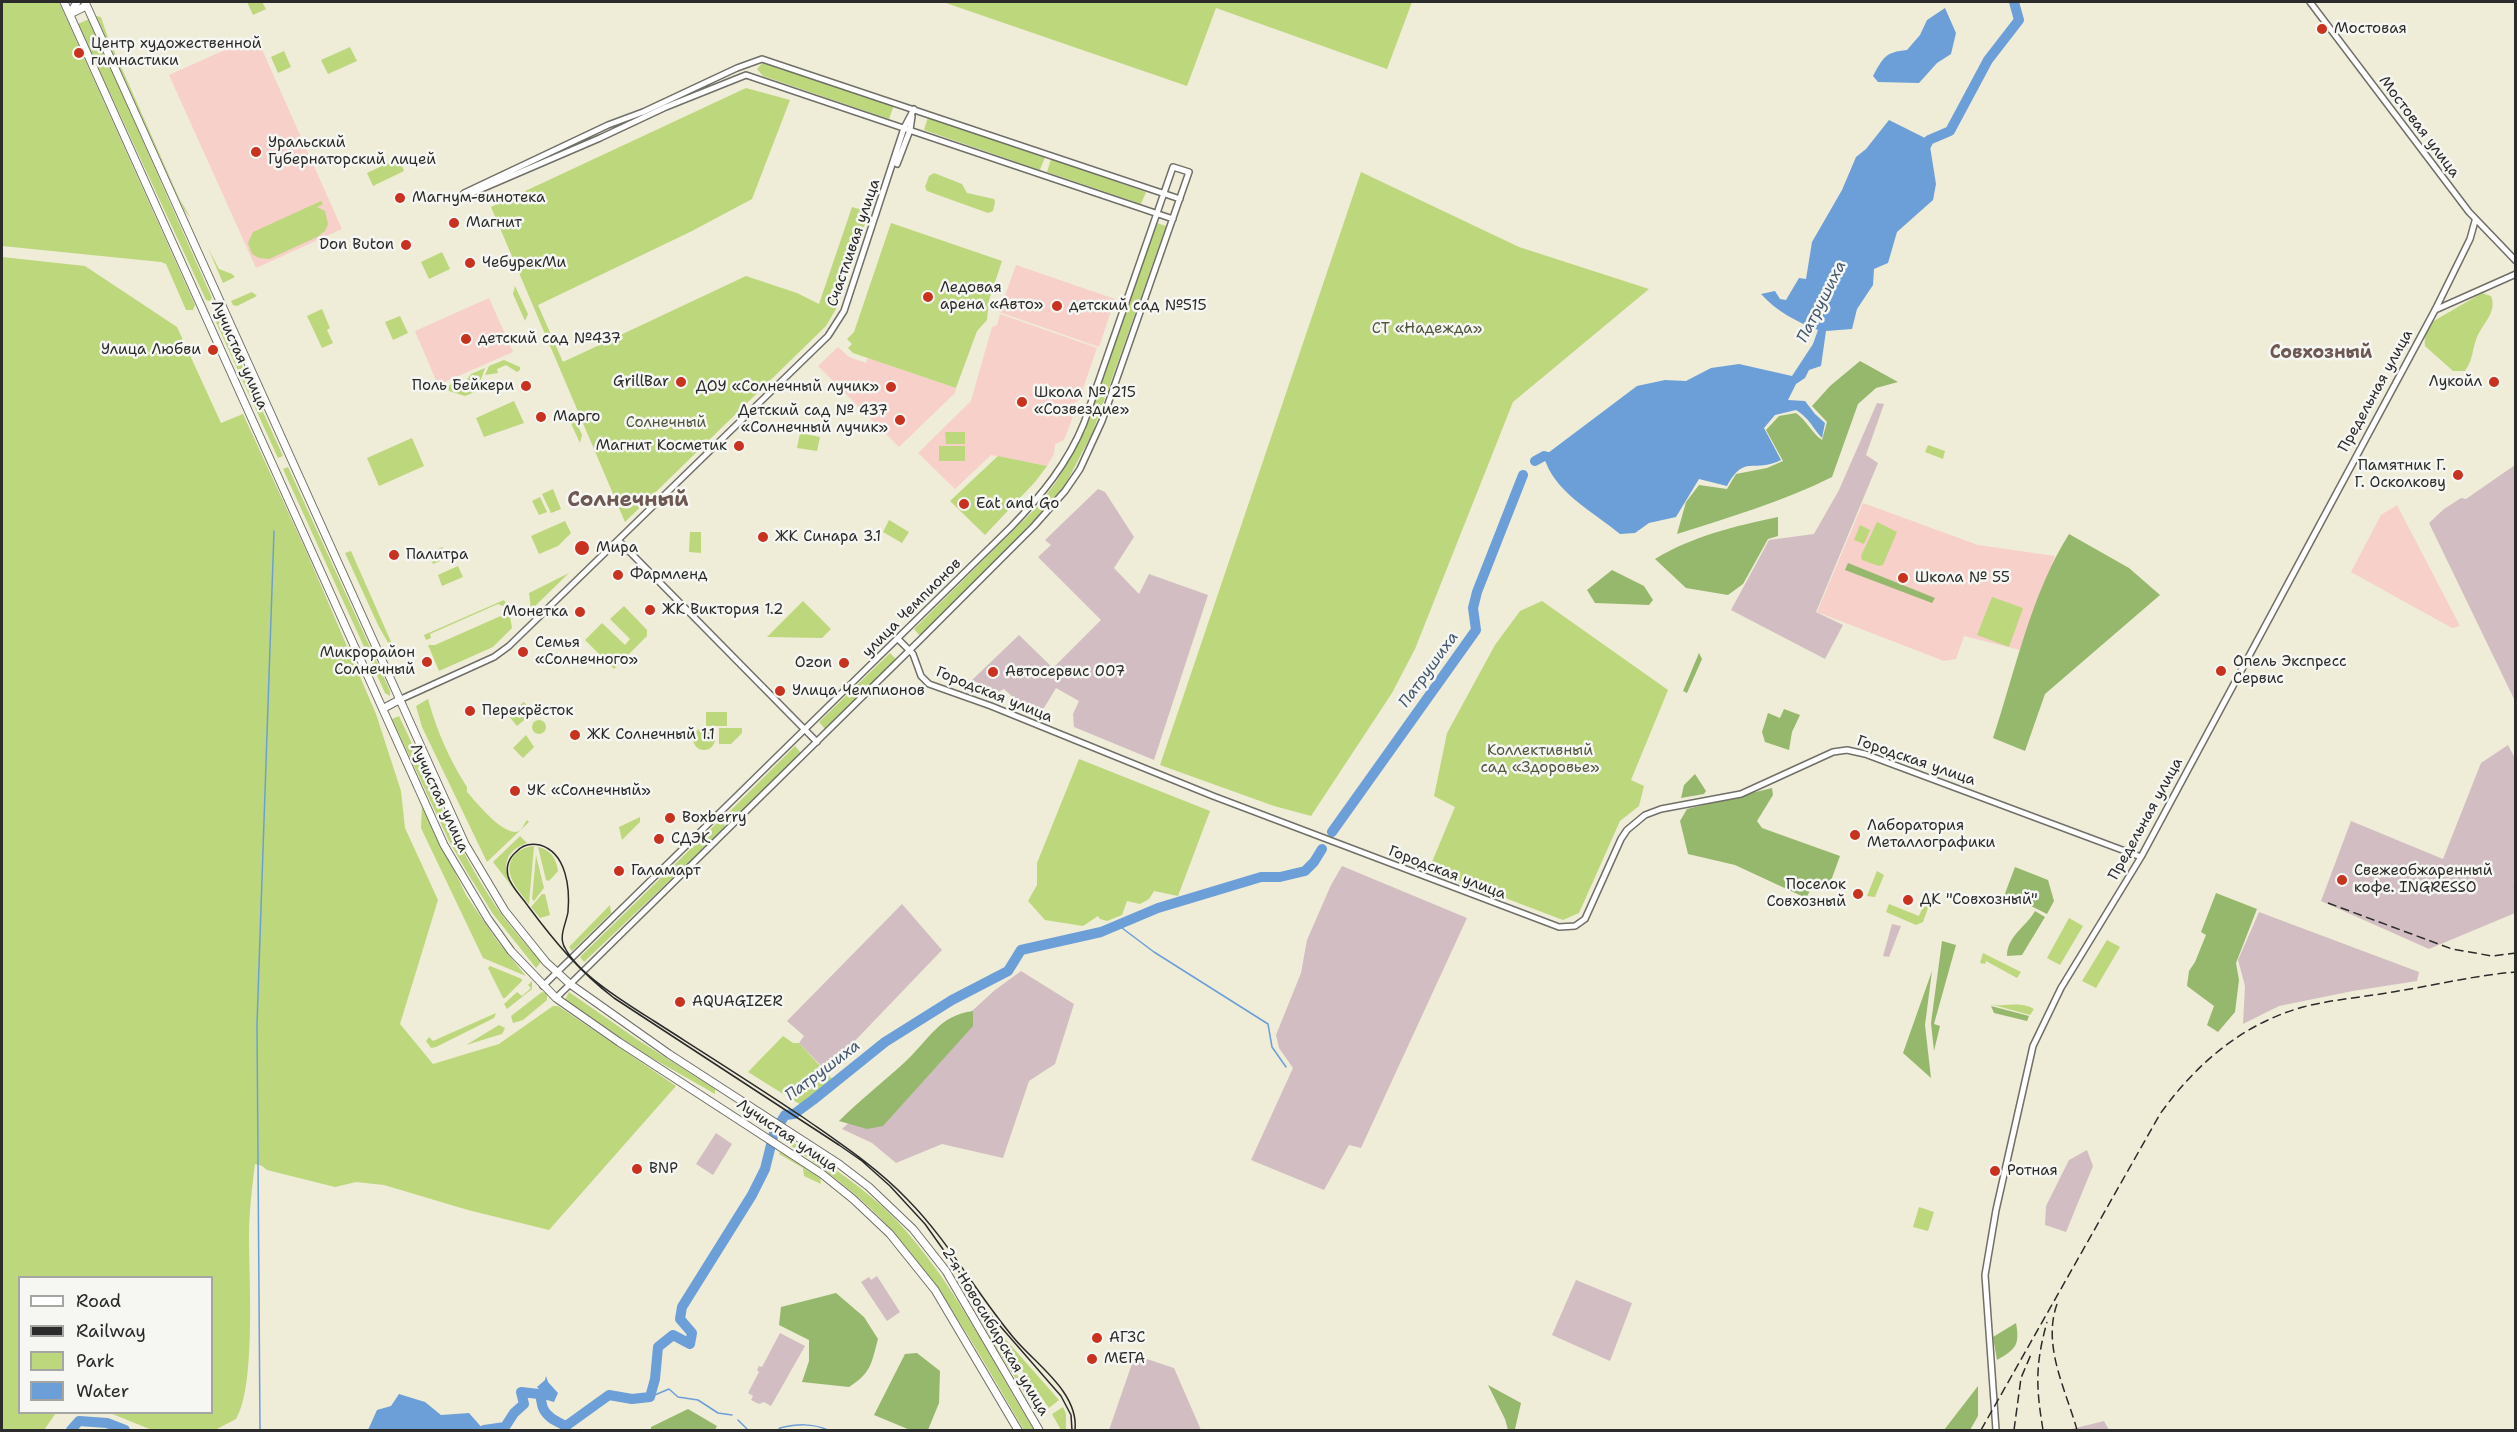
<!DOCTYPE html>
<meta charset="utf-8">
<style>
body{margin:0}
#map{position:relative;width:2517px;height:1432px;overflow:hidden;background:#efecd8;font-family:"Shantell Sans",sans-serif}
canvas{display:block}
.frame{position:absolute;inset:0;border:3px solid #2b2b2b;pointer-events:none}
.legend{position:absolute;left:18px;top:1276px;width:195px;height:138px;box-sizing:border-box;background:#f6f6f2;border:2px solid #a5a5a2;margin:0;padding:8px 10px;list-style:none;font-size:18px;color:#2b2b2b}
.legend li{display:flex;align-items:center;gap:12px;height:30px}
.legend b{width:30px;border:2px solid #a5a5a2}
</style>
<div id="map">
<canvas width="2517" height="1432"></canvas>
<div class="frame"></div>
<ul class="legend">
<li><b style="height:8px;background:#fff"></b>Road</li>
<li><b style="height:8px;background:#2b2b2b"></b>Railway</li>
<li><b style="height:16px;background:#bdd77c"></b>Park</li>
<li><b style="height:16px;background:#6c9fd8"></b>Water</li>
</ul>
</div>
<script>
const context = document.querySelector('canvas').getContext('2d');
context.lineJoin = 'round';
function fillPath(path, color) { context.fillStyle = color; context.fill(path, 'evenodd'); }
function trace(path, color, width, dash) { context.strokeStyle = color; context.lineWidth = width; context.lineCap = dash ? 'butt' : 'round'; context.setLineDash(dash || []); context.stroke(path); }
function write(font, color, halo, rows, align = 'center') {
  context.font = font + ' "Shantell Sans",sans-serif'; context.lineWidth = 5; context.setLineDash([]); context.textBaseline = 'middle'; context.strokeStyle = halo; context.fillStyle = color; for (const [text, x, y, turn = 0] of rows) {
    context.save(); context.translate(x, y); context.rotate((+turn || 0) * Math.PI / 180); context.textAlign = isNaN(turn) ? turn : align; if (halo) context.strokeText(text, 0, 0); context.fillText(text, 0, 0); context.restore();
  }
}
fillPath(new Path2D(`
 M256,36L342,229L256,268L169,75Z
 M1016,265L1115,299L1099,347L999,312Z
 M489,298L513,352L438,385L415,331Z
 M1000,314L1097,348L1079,400L1073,404L1076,409L1064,440L1055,444L1054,454L1047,466L991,455L955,489L918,453L971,401L992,327L997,325Z
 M838,347L849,357L866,363L868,358L956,388L955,393L899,447L818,366Z
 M1863,503L1978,545L2055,556L2020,650L1964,636L1956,659L1944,661L1817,612Z
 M2397,505L2460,626L2452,628L2351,572L2381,515Z`), '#f7d0ca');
fillPath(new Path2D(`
 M1877,403L1884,404L1866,455L1878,463L1816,612L1843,625L1825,659L1731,610L1769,540L1814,534L1839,490Z
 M2515,465V701L2429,523L2444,509L2461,498L2466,499Z
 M1098,489L1105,492L1134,537L1114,568L1139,594L1149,574L1208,595L1154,760L1074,727L1073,714L1079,701L1056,688L1041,713L1018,702L1004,689L998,692L972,680L1019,635L1053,668L1101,620L1038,557L1051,545L1045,540Z
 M2508,745L2516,760L2515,913L2429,949L2321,901L2351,821L2443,859L2481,763Z
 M1342,866L1467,918L1361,1148L1349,1145L1324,1190L1251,1160L1293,1068L1279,1048L1276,1035L1301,973L1307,940L1331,885Z
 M902,904L942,950L826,1071L799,1043L804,1036L787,1021Z
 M2259,912L2419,972L2417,981L2353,991L2279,1006L2243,1024L2245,986L2238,960Z
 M1892,924L1901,926L1889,957L1883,956Z
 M1021,971L1074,1004L1055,1064L1029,1081L1003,1158L942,1144L896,1163L872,1143L842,1129L995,990Z
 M716,1133L732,1144L713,1175L696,1164Z
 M2087,1150L2093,1166L2066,1232L2045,1225L2046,1206L2069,1160Z
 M877,1276L900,1312L887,1321L861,1282L869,1277L871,1280Z
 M1576,1280L1632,1303L1610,1361L1552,1335Z
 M780,1333L805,1346L771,1406L764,1402L759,1404L751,1400L753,1396L748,1393L759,1372L757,1370L759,1366L762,1367Z
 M1135,1355L1174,1368L1201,1430H1109Z
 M2104,1421L2109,1430H2066L2076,1428Z`), '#d2bec2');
fillPath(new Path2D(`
 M2,2H59L195,305L193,310H186L166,264L161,262L2,246Z
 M247,2H262L266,9L253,15Z
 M943,2H1412L1387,69L1216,8L1187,86Z
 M96,16L101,17L107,35L180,200L191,218L184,210Z
 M89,19L212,298L210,301L206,300L78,24Z
 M350,47L357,61L328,74L321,60Z
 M284,51L291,67L278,73L271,57Z
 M763,62L894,105L889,119L763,76L757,69Z
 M746,88L790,100L752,199L692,231L538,305L563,362L746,276L797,293L819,304L852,207L869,212L836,309L826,326L625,522L491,207Z
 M928,117L1045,157L1040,170L924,130Z
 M399,158L404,171L373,186L367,173Z
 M1051,159L1146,192L1141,204L1047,172Z
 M1361,172L1519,247L1649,289L1513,402L1415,649L1392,693L1311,816L1274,806L1160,765Z
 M934,173L962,184L967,193L994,199L995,202L993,211L988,213L927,191L925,187L929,176Z
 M321,201L323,204L317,207L325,211L328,224L325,231L317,237L269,259L259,258L252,254L248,243L253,232Z
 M891,223L1002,261L989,300L987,320L977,331L956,388L853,353L848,348L852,344L847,339L854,332Z
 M1157,223L1166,226L1107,393L1099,391Z
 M208,248L219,269L232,274L235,277L223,283Z
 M442,252L450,269L429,279L421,262Z
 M2,257L85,266L177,327L221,423L243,414L307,553L376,714L401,791L405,828L438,900L400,1024L433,1064L499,1044L553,1006H558L676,1086L549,1230L468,1210L384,1185L356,1182L335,1187L267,1170L262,1166L255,1164C252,1188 249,1213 249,1237C249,1279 256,1386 236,1419L215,1430H152L110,1413L212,1412V1278H20V1412L56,1413L44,1430H2Z
 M515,286L528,314L525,321L513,294Z
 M252,292L257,296L237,306L233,305L231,301Z
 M2482,293L2491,296C2498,313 2481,324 2476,340C2471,354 2474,357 2465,371H2453L2425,346C2424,336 2426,330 2432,322Z
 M322,309L330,328L327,330L333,343L322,348L307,316Z
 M400,316L408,333L393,340L385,322Z
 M220,317L283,456L278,458L215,320Z
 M504,360L520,367V370L517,372L506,365L497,369L498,373L485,375L489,366Z
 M485,368L477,391L465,396L449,391L448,387L451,384L465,382L471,374Z
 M1097,395L1105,398L1092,434L1065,485L1042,513L920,636L914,629L1036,508L1056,482L1085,431Z
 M514,401L524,423L484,437L476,418Z
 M571,410L582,435L580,443L567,415Z
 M945,432H965V444H946Z
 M800,433L820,437L817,451L797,448Z
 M412,438L424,466L379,486L367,458Z
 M1928,445L1945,451L1943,459L1925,452Z
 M939,446H965V461H939Z
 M998,456L1047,466L1035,482L985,535L950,501Z
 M288,467L390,691V696L385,693L283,469Z
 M553,489L561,509L551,513L542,494Z
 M540,497L547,512L539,515L532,501Z
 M889,520L909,532L902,543L883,532Z
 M565,521L571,533L558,546L539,554L531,536Z
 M1877,522L1897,532L1883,565L1879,566L1862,560L1861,556Z
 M1860,525L1870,530L1864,544L1854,540Z
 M690,532H701V553L689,552Z
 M442,547L447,558L433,564L428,553Z
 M351,551L392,644L390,646L379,627L345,553Z
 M458,566L463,577L442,586L438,575Z
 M569,573L531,610L529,593Z
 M1992,597L2023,608L2009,647L1977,635Z
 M504,600L506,604L503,606L498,604L430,634L431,638L426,640L424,635Z
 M803,601L831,629L822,638L767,637Z
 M1542,601L1668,690L1631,780L1644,786L1639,806L1620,821L1579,913L1563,920L1429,869L1455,807L1434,796L1447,733L1495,645L1520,611Z
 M624,606L647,630V636L614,669L585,640L602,623L625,645L630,639L610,619Z
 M505,610L509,611L512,628L493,647L439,671L428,645H435L503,615Z
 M890,653L896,659L825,729L819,722Z
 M428,699C436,729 450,761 467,787V792C477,803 505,838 519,831C523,829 524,823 527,820L529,822L487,862L422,727L416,706Z
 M524,702L533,713L517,726L508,715Z
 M706,712H727V726H706Z
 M399,716C429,779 456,846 495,905C509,926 525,943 541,962L536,968L493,914L468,874L449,841L392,719Z
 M532 727a7 7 0 1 1 14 0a7 7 0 1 1-14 0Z
 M719,728H742V733L731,744H719Z
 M693 739a11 11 0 1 1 22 0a11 11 0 1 1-22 0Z
 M526,735L534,747L523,758L513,748Z
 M795,746L801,753L729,824L723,818Z
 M1079,759L1210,811L1178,896L1154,891L1149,899L1140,904L1127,901L1122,915L1107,921L1100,919L1098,916L1083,926L1045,920L1028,901L1037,885V863Z
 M422,804L466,895L498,942L526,976L483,958L421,828Z
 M640,817V822L622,840L619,827Z
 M720,820L726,827L584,962L580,957Z
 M520,836L527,843C490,857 511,885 527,906L493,862Z
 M534,846L529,904C519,891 502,874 513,857C518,850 525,847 534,846Z
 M538,847C551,850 556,858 558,871L549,881L546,880Z
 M536,855L544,888L534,901L532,899Z
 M1877,871L1884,875L1875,897L1867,896Z
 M542,894H545L550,915L540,918L531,907Z
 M1928,895L1932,897L1923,922L1916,925L1886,912L1889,904L1919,916Z
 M610,905L611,913L572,951L569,947Z
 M2069,918L2083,926L2060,965L2047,958Z
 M2107,940L2120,947L2096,988L2082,981Z
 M1983,953L2021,972L2017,978L1986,961L1985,964L1980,963Z
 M490,966L522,979V981L505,998H503L488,968Z
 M532,981V989L507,1009L504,1004L517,992L522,996L531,988L528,985Z
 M542,992L547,993V1000L523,1020L513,1023L511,1016Z
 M569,992L638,1040L715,1089V1094L645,1054L565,1000Z
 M1990,1004C2006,1008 2019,1000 2034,1009L2030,1015Z
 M496,1013L494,1018L436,1047L431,1048L426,1041L429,1037L433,1041Z
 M499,1025L505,1028L502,1034L466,1045Z
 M783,1036L793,1043H799L833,1080L801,1105L748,1072Z
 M789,1140C826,1162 865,1188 895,1219C954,1281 990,1359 1034,1430H1024C983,1361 939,1279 883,1221C855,1191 820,1167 787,1143Z
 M780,1152L820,1178L821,1184L804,1176L803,1168L779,1154Z
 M1919,1207L1934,1212L1928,1231L1913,1227Z
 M975,1309L994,1343L1041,1408L1031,1403L993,1343Z
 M993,1325L1059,1400L1049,1408L998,1337Z
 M1063,1407L1066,1414V1430H1061L1052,1414Z`), '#bdd77c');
fillPath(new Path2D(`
 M1860,361L1898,382L1876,388L1858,404L1832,477C1782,502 1730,517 1677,534L1686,502L1699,485L1727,489L1736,474L1767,468L1783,461L1766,430L1779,416L1796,413C1807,421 1812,433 1822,440L1827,422L1812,406L1830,386Z
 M1778,517V536L1768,539L1743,584L1728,595L1686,588L1655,559C1693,536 1735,526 1778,517Z
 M2069,534L2129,568L2160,595L2045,694L2025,751L1993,738C2015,672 2031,594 2069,534Z
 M1848,563L1935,598L1932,603L1845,570Z
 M1612,570L1644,586L1653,600L1649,605L1595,603L1587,590Z
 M1699,653L1702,659L1687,693L1683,691Z
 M1784,709L1800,715L1792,732L1789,750L1765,742L1762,732L1768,713L1780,718Z
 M1695,774L1706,791L1704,794L1681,798L1684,785Z
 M1772,788L1773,795L1757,821L1762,828L1840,856L1828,889L1814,884L1806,898L1735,865L1688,854L1680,821L1687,809Z
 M2015,867L2048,880L2054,901L2047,914L2023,902L2004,896Z
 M2216,893L2257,909L2236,963L2239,980L2235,1012L2218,1032L2207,1025L2214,1006L2187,986L2189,971L2195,962L2206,935L2201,932Z
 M2035,911L2045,917L2022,955L2007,956C2007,936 2026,927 2035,911Z
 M1942,941L1956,945L1934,1024L1940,1026L1934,1051L1931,1023Z
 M1932,971L1925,1025L1931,1078L1903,1053Z
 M1991,1006L2029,1016L2027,1021L1994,1013Z
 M973,1011V1026L883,1126L867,1129L839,1121C860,1100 883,1082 905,1062C928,1041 939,1015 973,1011Z
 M836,1293L864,1317L878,1339C871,1364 872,1372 849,1387L802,1382L809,1361V1340L779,1325L781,1307Z
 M2016,1323C2020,1345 2016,1349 1997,1360L1993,1337Z
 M917,1353L940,1371L939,1403L928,1430H910L874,1415L905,1354Z
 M1488,1385L1521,1403L1515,1429L1517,1430H1508L1505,1419Z
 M1978,1386V1416L1970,1430H1944Z
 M688,1409L717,1426L715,1430H651V1427Z`), '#96b86c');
fillPath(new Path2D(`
 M1945,8L1956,33L1951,54L1937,63L1919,83L1878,82L1873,76C1883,58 1885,52 1907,50L1920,35L1927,20Z
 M1889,120L1929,140L1936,184L1933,200L1897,232L1888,263L1874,269L1873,285L1857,309L1852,329L1826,331L1821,366L1809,370L1805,378L1796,384L1788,400L1805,401L1815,414L1825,423L1822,438C1811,426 1811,420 1796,410L1775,415L1764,428L1781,460C1753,474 1745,453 1727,486L1699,479L1676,517L1649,523L1635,533L1620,534C1594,512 1552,491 1544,456L1637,386L1665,380L1686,381L1711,368L1739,364L1792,376L1813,344L1818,330C1797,322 1776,311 1761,294L1775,291L1780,299L1786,300L1799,278L1806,279L1812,242L1842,190L1856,157L1866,149Z
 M546,1376L548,1382L558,1393L554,1402L540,1398L539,1403L534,1393H531L532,1391H537L539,1389L537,1387L545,1380Z
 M399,1394L425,1402L441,1415L469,1413L484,1430H368L377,1410L391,1406Z`), '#6c9fd8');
trace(new Path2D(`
 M1118,925L1154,952L1268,1024L1272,1047L1286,1067
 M650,1397L669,1389L678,1397L698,1400L718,1413L732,1415
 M738,1420L748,1430
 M260,1430L257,1024L274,531
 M778,1430L780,1428C797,1424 812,1423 828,1430`), '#6c9fd8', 1.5);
trace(new Path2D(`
 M1923,151L1929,140L1950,131L1988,60L2019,20L2014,2
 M1535,461L1544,456L1556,459
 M1332,832L1476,630L1473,608L1477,592L1523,475
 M71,1430L79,1421L107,1423L125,1430
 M484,1430L505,1427L514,1413L524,1404L521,1392L539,1394C542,1399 541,1403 543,1408C547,1418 558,1422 566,1426L609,1395L632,1399L650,1397L655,1379L658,1347L673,1335L690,1344L692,1333L680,1319L682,1307L752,1195L765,1169L774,1133L785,1115L794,1114L813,1100L885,1042L952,1000L1008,971L1021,950L1101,932L1158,908L1261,877H1280L1305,871L1314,862L1322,849`), '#6c9fd8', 10);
const tertiary = new Path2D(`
 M2310,2L2469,212L2516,261
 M897,164L910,130L912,116
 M464,193L608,125L643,112L737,68L762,59L1180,199
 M465,196L600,138L666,107L746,75L1173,219
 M2435,310L2516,274
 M619,541L817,742
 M898,639L913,654L921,676L929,684L991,706L1213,796L1559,927L1575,926L1585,919L1621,839L1627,830L1645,815L1661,809L1741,794L1833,752L1847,750L1865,754L2141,857
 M399,700L494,657L509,646L828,336L844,311L904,128L914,109
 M543,986L1011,527C1041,496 1068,463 1084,423L1173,167L1189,172L1102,421L1080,469L1065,491L1034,526L921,639L556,998
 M1996,1430L1985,1275L1996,1210L2033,1046L2061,988L2141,857L2435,310L2470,239L2475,221`);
const primary = new Path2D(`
 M64,2L444,845L488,919L511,951L556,998L619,1042L822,1174L853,1199L890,1234L935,1290L1018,1430
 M85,2L465,844L505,911L546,962L570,984L669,1054L839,1164L869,1187L913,1229L946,1271L1039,1430
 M70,14L86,6
 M70,14L77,2
 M384,708L399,700`);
trace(tertiary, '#706f68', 8);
trace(primary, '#706f68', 9);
trace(tertiary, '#fff', 5);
trace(primary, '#fff', 7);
trace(new Path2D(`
 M1072,1430L1071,1415L1061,1396L987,1311L925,1224L890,1186L862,1161L839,1145L614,998C580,972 554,941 528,906C522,897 511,887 508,876C506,867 509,858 516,852C522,845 531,843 540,845C567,853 570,889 568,912C566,924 558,937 565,948C579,975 629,1005 654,1021C704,1053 755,1085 804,1118C841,1144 876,1167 907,1199C948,1240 976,1293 1013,1337C1035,1364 1079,1392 1075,1430`), '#2b2b2b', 1.5);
trace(new Path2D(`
 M2514,886L2516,887
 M2328,903L2452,949L2492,956L2516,953
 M2057,1304C2042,1346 2066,1390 2077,1430
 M1981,1430L2160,1114C2196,1064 2242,1024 2303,1007C2334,999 2367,997 2398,991C2437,985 2476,975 2516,972
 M2014,1430L2021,1378L2032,1352
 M2043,1430C2036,1387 2035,1365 2047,1322`), '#2b2b2b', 1.5, [9, 4.5]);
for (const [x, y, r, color] of [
 [2322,29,6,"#c8321e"],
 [79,53,6,"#c8321e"],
 [256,152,6,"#c8321e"],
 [400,198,6,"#c8321e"],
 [454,223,6,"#c8321e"],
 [406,245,6,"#c8321e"],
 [470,263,6,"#c8321e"],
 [928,297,6,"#c8321e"],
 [1057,306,6,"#c8321e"],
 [466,339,6,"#c8321e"],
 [213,350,6,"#c8321e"],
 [681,382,6,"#c8321e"],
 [2494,382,6,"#c8321e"],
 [526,386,6,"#c8321e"],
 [891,387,6,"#c8321e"],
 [1022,402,6,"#c8321e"],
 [541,417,6,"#c8321e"],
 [900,420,6,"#c8321e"],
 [739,446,6,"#c8321e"],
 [2458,475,6,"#c8321e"],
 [964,504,6,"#c8321e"],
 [763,537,6,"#c8321e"],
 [582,548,8,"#c8321e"],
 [394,555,6,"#c8321e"],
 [618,575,6,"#c8321e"],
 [1903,578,6,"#c8321e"],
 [650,610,6,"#c8321e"],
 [580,612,6,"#c8321e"],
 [523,652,6,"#c8321e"],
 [427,662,6,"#c8321e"],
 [844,663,6,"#c8321e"],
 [2221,671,6,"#c8321e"],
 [993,672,6,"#c8321e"],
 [780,691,6,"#c8321e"],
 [470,711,6,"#c8321e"],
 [575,735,6,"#c8321e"],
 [515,791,6,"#c8321e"],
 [670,818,6,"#c8321e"],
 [1855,835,6,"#c8321e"],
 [659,839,6,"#c8321e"],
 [619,871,6,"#c8321e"],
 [2342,880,6,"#c8321e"],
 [1858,894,6,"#c8321e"],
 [1908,900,6,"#c8321e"],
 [680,1002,6,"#c8321e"],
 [637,1169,6,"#c8321e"],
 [1995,1171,6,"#c8321e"],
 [1097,1338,6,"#c8321e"],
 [1092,1359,6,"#c8321e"]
]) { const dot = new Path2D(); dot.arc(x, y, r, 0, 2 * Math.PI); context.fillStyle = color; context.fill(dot); trace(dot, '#f6f6f2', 2); }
write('15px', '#2b2b2b', '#f6f6f2', [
 ["Мостовая",2334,29],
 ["Центр художественной",91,44],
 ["гимнастики",91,61],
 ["Уральский",268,143],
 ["Губернаторский лицей",268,160],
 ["Магнум-винотека",412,198],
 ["Магнит",466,223],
 ["Don Buton",394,245,"right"],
 ["ЧебурекМи",482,263],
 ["Ледовая",940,288],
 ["арена «Авто»",940,305],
 ["детский сад №515",1069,306],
 ["детский сад №437",478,339],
 ["Улица Любви",201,350,"right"],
 ["GrillBar",669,382,"right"],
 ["Лукойл",2482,382,"right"],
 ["Поль Бейкери",514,386,"right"],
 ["ДОУ «Солнечный лучик»",879,387,"right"],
 ["Школа № 215",1034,393],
 ["«Созвездие»",1034,410],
 ["Детский сад № 437",888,411,"right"],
 ["«Солнечный лучик»",888,428,"right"],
 ["Марго",553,417],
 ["Магнит Косметик",727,446,"right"],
 ["Памятник Г.",2446,466,"right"],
 ["Г. Осколкову",2446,483,"right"],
 ["Eat and Go",976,504],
 ["ЖК Синара 3.1",775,537],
 ["Мира",596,548],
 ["Палитра",406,555],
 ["Фармленд",630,575],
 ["Школа № 55",1915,578],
 ["ЖК Виктория 1.2",662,610],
 ["Монетка",568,612,"right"],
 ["Семья",535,643],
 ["«Солнечного»",535,660],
 ["Микрорайон",415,653,"right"],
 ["Солнечный",415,670,"right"],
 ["Опель Экспресс",2233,662],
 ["Сервис",2233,679],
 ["Ozon",832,663,"right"],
 ["Автосервис 007",1005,672],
 ["Улица Чемпионов",792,691],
 ["Перекрёсток",482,711],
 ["ЖК Солнечный 1.1",587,735],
 ["УК «Солнечный»",527,791],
 ["Boxberry",682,818],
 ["Лаборатория",1867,826],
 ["Металлографики",1867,843],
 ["СДЭК",671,839],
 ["Галамарт",631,871],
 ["Свежеобжаренный",2354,871],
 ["кофе. INGRESSO",2354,888],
 ["Поселок",1846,885,"right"],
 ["Совхозный",1846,902,"right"],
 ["ДК \"Совхозный\"",1920,900],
 ["AQUAGIZER",692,1002],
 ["BNP",649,1169],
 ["Ротная",2007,1171],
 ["АГЗС",1109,1338],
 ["МЕГА",1104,1359]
], 'left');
write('15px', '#2b2b2b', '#f6f6f2', [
 ["Мостовая улица",2419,127,53],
 ["Счастливая улица",854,243,-71],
 ["Лучистая улица",239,355,66],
 ["Предельная улица",2376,391,-61],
 ["улица Чемпионов",912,608,-45],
 ["Городская улица",994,695,22],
 ["Городская улица",1916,761,19],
 ["Лучистая улица",439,798,65],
 ["Предельная улица",2146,819,-61],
 ["Городская улица",1447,873,21],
 ["Лучистая улица",787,1136,34],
 ["2-я Новосибирская улица",995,1332,59]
]);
write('15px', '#50563f', '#f6f6f2', [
 ["СТ «Надежда»",1427,329],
 ["Солнечный",666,423],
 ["Коллективный",1540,751],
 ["сад «Здоровье»",1540,768]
]);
write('italic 16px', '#455970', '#f6f6f2', [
 ["Патрушиха",1822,302,-63],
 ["Патрушиха",1429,670,-54],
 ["Патрушиха",823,1071,-37]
]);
write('bold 18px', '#6e5853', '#f6f6f2', [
 ["Совхозный",2321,353]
]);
write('bold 21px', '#6e5853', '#f6f6f2', [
 ["Солнечный",628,501]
]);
</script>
